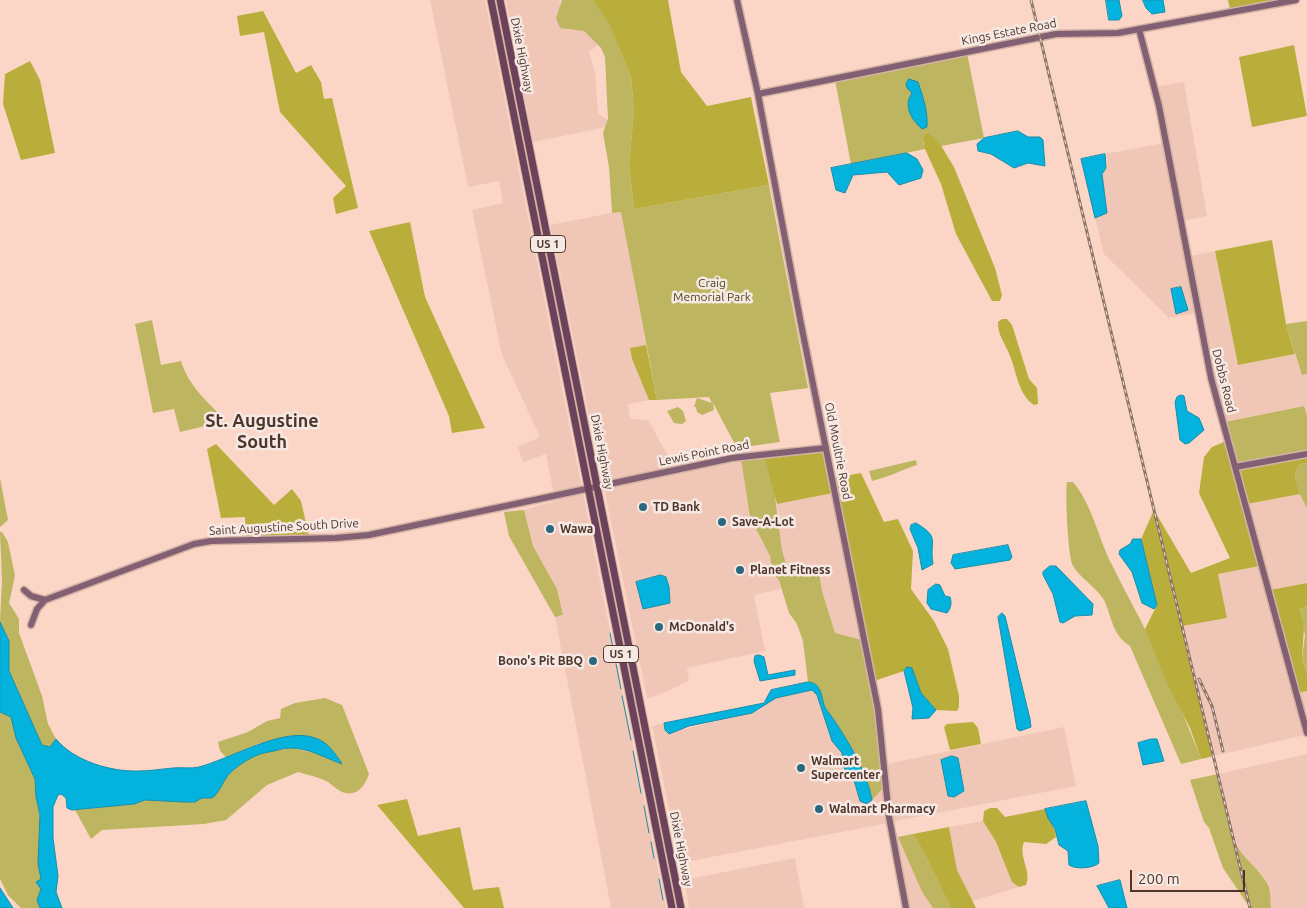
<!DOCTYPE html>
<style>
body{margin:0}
#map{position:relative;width:1307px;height:908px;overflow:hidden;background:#fbd6c6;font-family:Ubuntu,sans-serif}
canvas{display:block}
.scale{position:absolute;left:1130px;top:870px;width:115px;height:22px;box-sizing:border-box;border:2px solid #4e362c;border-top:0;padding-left:6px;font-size:15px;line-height:18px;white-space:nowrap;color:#4e362c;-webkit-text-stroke:4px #f6e9e4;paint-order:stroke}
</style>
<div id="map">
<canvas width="1307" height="908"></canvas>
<div class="scale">200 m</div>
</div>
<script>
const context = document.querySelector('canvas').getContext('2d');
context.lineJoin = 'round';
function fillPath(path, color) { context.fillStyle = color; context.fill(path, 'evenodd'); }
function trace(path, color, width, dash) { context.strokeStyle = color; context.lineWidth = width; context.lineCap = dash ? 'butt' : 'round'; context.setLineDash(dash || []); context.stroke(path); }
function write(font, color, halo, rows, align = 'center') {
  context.font = font + ' Ubuntu,sans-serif'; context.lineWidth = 5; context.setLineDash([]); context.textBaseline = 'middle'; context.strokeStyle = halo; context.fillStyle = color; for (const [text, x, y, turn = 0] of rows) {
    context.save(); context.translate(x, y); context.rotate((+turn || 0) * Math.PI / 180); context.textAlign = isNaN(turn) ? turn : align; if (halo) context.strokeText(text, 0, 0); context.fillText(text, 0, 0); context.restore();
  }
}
fillPath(new Path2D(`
 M430,0H485L582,489L554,495L546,454L523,462L518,447L540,437L502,355L472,210L503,203L499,181L468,187Z
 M506,0H562L559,2L568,30H583L598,45L589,52L595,72L598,113L608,120L607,127L533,142Z
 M1184,82L1207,216L1183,221L1156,87Z
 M1164,143L1196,313L1169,318L1104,254L1095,218L1107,213L1102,174L1107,160L1106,154Z
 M621,211L646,345L630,348L632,359L649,400L628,404L630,419L648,420L675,468L603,484L550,225Z
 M1215,251L1238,365L1295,354L1302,375L1307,374V416L1303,406L1225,422L1213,377L1190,256Z
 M741,459L750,517L770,556L773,574L779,580L781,589L754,595L765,651L687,668L689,681L656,696L647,698L604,488Z
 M583,493L603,596L666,908H611L555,617L563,615L557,589L533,546L524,510Z
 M833,493L862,640L835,633L822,591L819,573L790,575L782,550L777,504Z
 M1300,494L1307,508V583L1270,590L1247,504Z
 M1260,566L1305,735L1214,756L1182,626L1227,618L1218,574Z
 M812,690L817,695L832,741L842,753L844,768L854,780L860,801L884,787L888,823L680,863L652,726L664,723L665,730L685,729L758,711L776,698Z
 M1307,691V710H1303L1298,693Z
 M1064,727L1076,786L891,822L887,764Z
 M1307,754V908H1271L1269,887L1261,874L1239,851L1234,841L1218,774Z
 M983,821L996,842L1012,882L1019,887L972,901L957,870L949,827Z
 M898,837L922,892L933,908H908L894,838Z
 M795,858L804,908H689L684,880Z`), '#f0c7b6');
fillPath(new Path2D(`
 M562,0H593L609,22L631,77L634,111L629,163L634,209L769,185L808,388L770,393L780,442L737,448L713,403L714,410L702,415L697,412L696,407H694L697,398L712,403L709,397L657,400L621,212L612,213L609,167L603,133L608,119L605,57L601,48L584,31L560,28L556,18Z
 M967,53L984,138L941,146L923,143L925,149L851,164L835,80ZM918,82L923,97L927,122L918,125C910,116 904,105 912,93L907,88L906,84Z
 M152,320L161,365L181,361C188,386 209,403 226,421L180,432L174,409L153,413L135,324Z
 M1307,321V374L1302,375L1286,324Z
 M1304,406L1307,416V451L1237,464L1225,422Z
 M678,407L683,411L686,421L682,424L674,423L667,411Z
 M764,456L774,489L782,550L789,574L819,573L822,591L835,633L862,640L876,710L884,787L872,800C867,773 843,732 826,709C822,703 823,694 818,687C815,683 813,683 808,682L803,641L797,624L789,613L779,580L773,574L770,556L750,517L741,459Z
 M916,460L917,465C901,470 889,477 872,481L869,471Z
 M1307,463V508C1300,494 1289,477 1300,464Z
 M0,478L8,520L0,527Z
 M1067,482H1073C1093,506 1098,538 1112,565C1124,590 1138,614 1150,639C1169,678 1185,719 1201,759L1181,764L1130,646C1112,635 1112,617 1104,600C1096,587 1081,579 1073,566C1068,557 1065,494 1067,482Z
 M524,510L533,546L557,589L563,615L555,617L509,536L504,512Z
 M0,532H2L8,542L15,576L9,603L19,619V633L42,696L48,724L56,739L50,747L42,745L9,671V641L0,622L2,581Z
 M1307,606V673L1302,659L1305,635L1300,609Z
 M325,698L342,705L369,774C364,789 353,800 337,789C334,787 331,784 328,782C319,777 308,775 298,772L267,785L226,820L204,824L102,830L91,839L75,810L134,804L145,800L195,802L202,798H212L223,780L233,770L248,759L264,752L293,748L319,754L341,763L333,750L260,743L226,757L220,751L218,742L248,732L267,721L280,718L281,709L295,703Z
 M0,712L11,717L22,751L35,779L36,797L40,815L41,889L37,900L40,908H21L8,895L0,879Z
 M1218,774L1234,841C1242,858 1259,868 1268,885C1271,891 1270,901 1271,908H1250L1223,868L1209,828L1204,822L1190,780Z
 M913,834C928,858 938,883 951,908H933L922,892L898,837Z`), '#bdb55f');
fillPath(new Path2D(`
 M593,0H668L681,72L707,106L751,97L769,185L634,209L629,163L634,111L631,77L609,23Z
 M1228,0H1283L1230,10Z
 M263,11L296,73L311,65L321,82L324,99L332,98L358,208L336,214L333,198L346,186L280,112L264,32L240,36L237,16Z
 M1294,45L1307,116L1252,127L1239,57Z
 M30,61L40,80L55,153L21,160L3,104L5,74Z
 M928,133L940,144L954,167L995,268L1002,295L1000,301H992L956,234L941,184L924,147V135Z
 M410,222L425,297L485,428L452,433L449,416L369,231Z
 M1272,240L1286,324L1295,354L1238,365L1215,251Z
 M1002,319H1007L1012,325L1029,379L1037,388L1038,404L1034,405C1018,394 1017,373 1010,356C1006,345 997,334 998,322Z
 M646,345L657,400H649L632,359L630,348Z
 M1226,441L1260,566L1218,574L1227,618L1182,626L1214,756L1201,759L1190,728L1169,687L1145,629L1157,605L1141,539L1154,510L1191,573L1230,558L1199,493L1204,457L1212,447Z
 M216,444L274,505L292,489L301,501L309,536L246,538L245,517L221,518L207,449Z
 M824,451L833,493L777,504L764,456Z
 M1307,456V463L1300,464C1292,473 1296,483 1300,494L1247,504L1238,469Z
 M861,473L884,522L898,519L913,551L911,589L934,621L948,649L959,696V707L957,711L936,710L921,693L911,668H905L904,671L874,681L834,478Z
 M1307,583V606L1300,609L1304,627L1302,659L1307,673V691L1298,693L1270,590Z
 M973,722L978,728L981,744L950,750L944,727L947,724Z
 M407,799L418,836L460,827L473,890L499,887L504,908H464L377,805Z
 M990,808H997L1005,817L1045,809C1048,820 1055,826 1056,837L1046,844L1024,842C1018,857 1032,871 1026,885L1019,887L1012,882L996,842L983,821L984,811Z
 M949,827L957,870L976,908H951C938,883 928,858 913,834Z`), '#b9ae3c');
const water = new Path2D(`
 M1106,0H1119L1122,16L1119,20H1109Z
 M1143,0H1163L1165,12L1152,14L1146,8Z
 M909,79L918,82C923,97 928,111 927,127L922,129C911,119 903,106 912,93L907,88L906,84Z
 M1018,131L1028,137H1040L1043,140L1045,166L1028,163L1014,168L991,154L978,151L977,144L984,138Z
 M907,153L917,159L923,170L921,178L899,185L887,172L853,175L845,193L836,190L831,168Z
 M1105,154L1106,168L1102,174L1107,213L1095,218L1081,159Z
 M1181,287L1188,310L1176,314L1171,289Z
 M1181,395L1184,396L1187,411L1199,418L1204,430L1189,443L1185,444L1180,440L1175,402L1177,397Z
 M916,523C941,538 929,539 933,564L922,570L918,548L910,529L911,525Z
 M1133,539H1141L1157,605L1154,609L1142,603L1132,572L1119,554L1120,550L1130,544Z
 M1008,545L1012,557L1010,560L955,569L951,563L953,555Z
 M1050,566H1056L1093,604L1092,615L1075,616L1063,623L1060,622L1053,594L1043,575V572Z
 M661,575L666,577L669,587L670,603L643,609L636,582Z
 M936,584L940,585L945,596L950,597C952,603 951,608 947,613L931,609L927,603L928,590Z
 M1002,613L1005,616L1030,719L1031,727L1020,731L1017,729L998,617Z
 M0,622L9,641V671L42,745L50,747L56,739C74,761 111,772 139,771C150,771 161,769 173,768C181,767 191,769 199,767C230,759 284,726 315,738C328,742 335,753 342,764C325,758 309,748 291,748C282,748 276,751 269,752C255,754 243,762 232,771C223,779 220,793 212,798H202L195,802H183L145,800L134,804L72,810L67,808L66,798L61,794L58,795L53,807V838L58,876L56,892L62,908H40L37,900L41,889L36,882L41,879L38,864L40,815L36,797L35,779L16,738L11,717L0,712Z
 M759,655L764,657L768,675L795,670V675L760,681L754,661L755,656Z
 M907,667L912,668L921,693L936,710L929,718L912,719L913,708L904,671Z
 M808,682C813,683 815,683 818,687C823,694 822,703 826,709C844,733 867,771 872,800L866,804L860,801L854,780L844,768L842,753L832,741L817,695L812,690L776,698L752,713L689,726L669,734L665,730L664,723L764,703L771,690Z
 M1151,739H1157L1164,761L1143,765L1138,743Z
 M952,756L958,758L964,791L954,797L948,796L941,760Z
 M1086,801L1098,846L1099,863C1094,868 1076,870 1069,865L1068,851L1059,845L1055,829L1048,818L1045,809Z
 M1120,880L1127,908H1109L1097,886Z
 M0,888L13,908H0Z`);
fillPath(water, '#04b2de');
trace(water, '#1a8da9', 1);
trace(new Path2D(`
 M610,633L614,653
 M616,664L621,689
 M622,696L631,740
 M633,751L641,793
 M644,806L649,833
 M651,842L654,858
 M659,879L663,900`), '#1a8da9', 1);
const secondary = new Path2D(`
 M737,0L758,94L801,324L878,709L889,817L906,908
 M1139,29L1159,106L1211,378L1307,733
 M758,94L1056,34L1118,33L1296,0
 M1235,467L1307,454
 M24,590L31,596L45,600
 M31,625L37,609L45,600L194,544L211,541L336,538L369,535L732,458L826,448`);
const primary = new Path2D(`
 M491,0L672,908
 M500,0L681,908`);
trace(secondary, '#d5b3a4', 9);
trace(primary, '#d5b3a4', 9);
trace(secondary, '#825f73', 6);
trace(primary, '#6b425a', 7);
const rail = new Path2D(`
 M1031,0L1250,908
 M1199,679L1212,706L1223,751`);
trace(rail, '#907366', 3);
trace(rail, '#f6e9e4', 1, [4]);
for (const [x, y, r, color] of [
 [643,507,5,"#29687e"],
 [722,522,5,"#29687e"],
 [550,529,5,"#29687e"],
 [740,570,5,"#29687e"],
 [659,627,5,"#29687e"],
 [593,661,5,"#29687e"],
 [801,768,5,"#29687e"],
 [819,809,5,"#29687e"]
]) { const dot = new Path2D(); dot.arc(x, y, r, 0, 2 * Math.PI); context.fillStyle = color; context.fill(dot); trace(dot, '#f6e9e4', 2); }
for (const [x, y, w] of [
 [548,244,35],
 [621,654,35]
]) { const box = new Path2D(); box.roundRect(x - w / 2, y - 8.5, w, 17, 4); context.fillStyle = '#f6e9e4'; context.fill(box); trace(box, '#4e362c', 1); }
write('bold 11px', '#4e362c', null, [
 ["US 1",548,244],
 ["US 1",621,654]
]);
write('12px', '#4e362c', '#f6e9e4', [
 ["Kings Estate Road",1009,32,-11],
 ["Dixie Highway",522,55,79],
 ["Dobbs Road",1224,381,76],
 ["Old Moultrie Road",838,451,79],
 ["Dixie Highway",602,452,79],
 ["Lewis Point Road",704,453,-11],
 ["Saint Augustine South Drive",284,527,-3],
 ["Dixie Highway",681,849,79]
]);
write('12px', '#4c481a', '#f6e9e4', [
 ["Craig",712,283],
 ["Memorial Park",712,297]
]);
write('bold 12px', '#4e362c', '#f6e9e4', [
 ["TD Bank",653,507],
 ["Save-A-Lot",732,522],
 ["Wawa",560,529],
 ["Planet Fitness",750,570],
 ["McDonald's",669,627],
 ["Bono's Pit BBQ",583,661,"right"],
 ["Walmart",811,761],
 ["Supercenter",811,775],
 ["Walmart Pharmacy",829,809]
], 'left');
write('bold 18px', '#4e362c', '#f6e9e4', [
 ["St. Augustine",262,421],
 ["South",262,442]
]);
</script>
